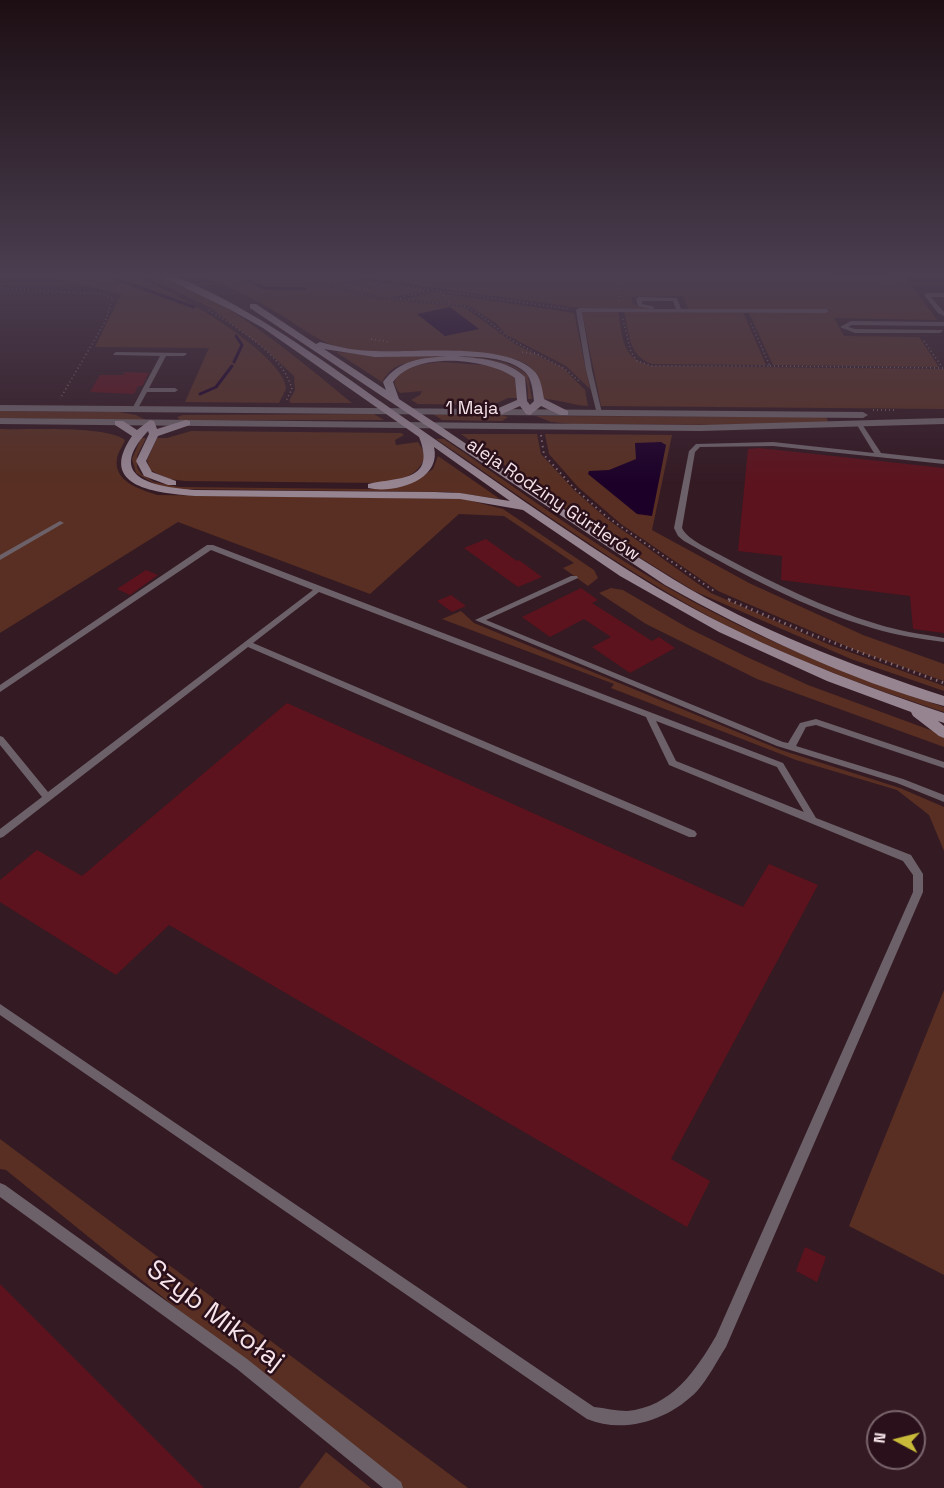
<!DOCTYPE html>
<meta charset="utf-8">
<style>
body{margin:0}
#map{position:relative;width:944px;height:1488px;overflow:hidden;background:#341a23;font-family:"Space Grotesk",sans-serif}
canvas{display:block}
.north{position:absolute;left:866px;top:1410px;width:60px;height:60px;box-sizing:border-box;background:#29101a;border:2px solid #7b656d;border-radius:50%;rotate:277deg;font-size:16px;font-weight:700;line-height:24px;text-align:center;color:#f7e4ea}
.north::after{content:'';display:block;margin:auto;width:21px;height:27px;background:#c9ba3a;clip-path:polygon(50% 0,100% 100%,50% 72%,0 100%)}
</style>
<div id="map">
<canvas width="944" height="1488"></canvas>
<div class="north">N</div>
</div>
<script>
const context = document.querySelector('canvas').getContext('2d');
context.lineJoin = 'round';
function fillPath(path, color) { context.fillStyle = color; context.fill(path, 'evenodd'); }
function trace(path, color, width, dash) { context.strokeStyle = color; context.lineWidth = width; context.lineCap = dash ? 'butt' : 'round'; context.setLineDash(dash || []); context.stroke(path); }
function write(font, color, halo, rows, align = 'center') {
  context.font = font + ' "Space Grotesk",sans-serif'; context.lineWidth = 5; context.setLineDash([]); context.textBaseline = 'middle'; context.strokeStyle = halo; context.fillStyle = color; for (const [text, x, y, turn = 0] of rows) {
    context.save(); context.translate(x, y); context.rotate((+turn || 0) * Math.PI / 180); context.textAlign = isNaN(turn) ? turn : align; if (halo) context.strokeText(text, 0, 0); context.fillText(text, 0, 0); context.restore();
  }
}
fillPath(new Path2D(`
 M29,275C60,275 94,272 126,275C159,279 287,355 286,389L279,403L185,402L209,348L95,347L121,294L52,278Z
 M142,275C203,275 305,365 352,403H291L289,401L295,390L294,376L264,348L209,307Z
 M197,275H317L354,280L322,286L368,297L464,307L515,344L563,368L585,390L588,406C571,405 558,399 543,399C541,386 540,375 529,366C499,343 394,356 353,350C321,346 302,327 276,312C250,297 225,284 197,275Z
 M342,275H904L937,320L834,318L844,336L919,337L939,367L773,365L749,313L832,311L827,310L688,309L683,296L631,297L633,304L655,309L580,308Z
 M366,281L427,290L389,298L329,286Z
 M434,292L574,313L590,389L566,366L505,334L496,323L469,306L405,299Z
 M582,312H618C624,340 620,357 651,366L944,369V409L601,406Z
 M624,312H743L766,365L652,364C628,356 630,334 624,312Z
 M336,352C350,352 364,356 378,356C414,357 504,348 528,376L532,399H528C528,391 528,382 524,376C507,352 422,355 398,366C390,370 386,375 382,382Z
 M441,362L495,366L515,377L517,398H508L493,405L418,404L411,400L420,395L422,391L400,393C380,370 425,363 441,362Z
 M0,411L119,412L136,415L146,420L0,418Z
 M374,414L384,420H180L177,417L183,415Z
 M433,414L501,415L508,417L502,421L442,420Z
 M536,416L826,417L829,423L744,425L572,424L551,422Z
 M0,429C26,430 107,425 125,440C123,446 118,452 117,458C113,482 140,489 157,495L464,499L503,509L594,570L598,578L588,586L563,568L574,563L504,516L459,514L370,594L178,522L0,633Z
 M191,431L401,433L404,435L395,440L396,445L418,442L426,455C417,478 403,478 381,483L185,481L169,479L150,470L147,460L157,438H167Z
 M461,434H537L541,454L574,490L607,519L711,593L830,645L944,686V691L851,659L694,591L594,529Z
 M545,434L672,435L652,530L749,583L863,635L944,664V681L860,652L718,591L621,524L578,487L549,454Z
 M141,438H146L137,456V467L141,474L154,482L179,487L366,489H380L417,480L433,469L438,456L500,499L450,492L174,489L157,485L136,473L132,459Z
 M436,439H444C525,494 603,552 688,599C770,644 856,678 944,707V712C849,681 754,645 668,593C588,546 513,491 436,439Z
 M611,588L623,590L688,628L747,657L808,685L933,731L944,737V747L757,679L646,624L599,593Z
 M461,611L474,623L781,750L900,788L944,807V851L929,815L897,790L796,760L611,688L614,684L442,619Z
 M944,990V1275L849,1226Z
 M0,1139L468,1488H398L6,1170L0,1169Z
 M326,1452L371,1488H299Z`), '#582f22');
fillPath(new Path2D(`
 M450,307L479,329L445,336L417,314Z
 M661,442L666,445L652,516L637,514L588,474L589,471L609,470L636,459L635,443Z`), '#1c0028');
trace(new Path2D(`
 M105,275L194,307
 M237,275L264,288L305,289
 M234,362L242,345L236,336
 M200,394L216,387L232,366`), '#1c0028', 3);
fillPath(new Path2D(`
 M125,372L149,373L142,386H138L134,394L90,392L100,375H123Z
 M759,448L944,468V633L913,629L910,596L781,580L782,556L738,551L748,449Z
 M486,539L517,561L519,560L542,577L518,587L464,548Z
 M146,570L158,575L130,595L117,589Z
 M581,588L598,600L592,603L652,641L659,637L675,648L630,673L592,647L611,637L584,619L550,637L522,617Z
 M451,595L466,606L452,612L437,601Z
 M287,703L743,907L769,864L818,885L671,1159L710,1181L687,1227L169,925L116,975L0,902V880L37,850L82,876Z
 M805,1247L826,1257L817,1282L796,1271Z
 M0,1284L204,1488H0Z`), '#5c131d');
trace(new Path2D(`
 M136,275L156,282
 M325,275L570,309
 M782,275L893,280
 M328,285L357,280
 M326,286L370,296L464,306L479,314L513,341L565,369L580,382
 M0,288L99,294L113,298L105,322L60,399
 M440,292L450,302
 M400,298L428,290
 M620,301L616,282L621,275
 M209,310C238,329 282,353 292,389L286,401
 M623,319L631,352L637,361L652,366H770L750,321
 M371,339L390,342
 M924,341L942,367
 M522,352L539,355
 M770,366L944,368
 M873,410H897`), '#826b73', 1.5, [1, 3]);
trace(new Path2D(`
 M541,435L544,455L574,488L607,517L714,591
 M728,599L733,601`), '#826b73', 2, [1.5, 4]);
trace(new Path2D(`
 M729,600L810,634L944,683`), '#826b73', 3, [1.5, 4.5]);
fillPath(new Path2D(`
 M944,293V297H931L944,312V316L938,313L924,295L927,293Z
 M639,297L677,298L681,309H826L829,311L826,313L582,312L592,370L602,413L597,414L586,370L576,310L579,308L676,309L673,301H642V304L655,307L652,309L638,306L636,299Z
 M851,321L944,322V326L852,325L848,327L855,329L942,330L943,331L940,333H855L840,327Z
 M116,352L186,353L187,354L184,356H166L149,388H175L178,390L175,392H147L137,410H133L132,409L160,356L114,355L113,354Z
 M860,423L862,424L881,453L944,460V464L773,446L700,447L695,452L682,528C688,541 714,551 726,558C775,584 824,608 877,624C899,631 921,634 944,638V642C920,639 895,635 872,628C805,608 744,575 684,541L678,536L674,528L689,451L696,444L773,442L874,453L857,425Z
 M60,521L64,523L62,524L0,560V555Z
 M207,545H213L783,763L816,818L911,855L923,874V892L726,1347C717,1361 709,1377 698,1390C671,1419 625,1435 587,1419L0,1015V1004L594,1407C605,1408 616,1411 627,1411C671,1407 695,1372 716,1336L913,892V875L903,861L669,765L646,717L319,592L253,643L695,831L697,834L695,837H689L248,647L3,837L0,838V829L42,797L0,745V736L3,737L48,792L313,590L211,550L0,692V685ZM656,721L777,767L804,812L676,761Z
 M571,576H577L578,578L486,620L783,742L788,743L800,723L816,719L944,762V768L816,725L806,727L796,746L903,779L944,795V802L897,783L777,746L475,620Z
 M0,1183L5,1185L247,1359L401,1482L403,1488H383L237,1369L0,1197Z`), '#6d6169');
fillPath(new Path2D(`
 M0,405L863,412L868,415L863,418L0,411Z
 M0,418L700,425L944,418V424L700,431L0,424Z`), '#6d6169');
fillPath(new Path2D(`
 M159,275C178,275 197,286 214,294C279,327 337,371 397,413C483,472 568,534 657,588C747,641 845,680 944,713V723L938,721L944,726V738L939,736L913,716L911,712L827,681L719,632L620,576L523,510L460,499L195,496C158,493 96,488 132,436L115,425V421H123L137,430L150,420L154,421L157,429L186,420L190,421V425L158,436L146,461L152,472L176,481V485H168L144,476L136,461L149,434L148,431C103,479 157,487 195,490L434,492L460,493L510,501L434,447C442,481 393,494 368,488V484C398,477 437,482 419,437L263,328L229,309Z
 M250,304H256L316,344L320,342C338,347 356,351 375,351C413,353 504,342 533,370C541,377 542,389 544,399L568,411V415H560L541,406L530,415L526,414L520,406L502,414H494V410L517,400L515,378C487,358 415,351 393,382L399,399C490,459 580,522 673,579C757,630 851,665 944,696V706C848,680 751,633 665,585L250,308ZM324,349L375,357L449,356C422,358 400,359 383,382L386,390ZM453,356C475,357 509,356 526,373C532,380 533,392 534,401L530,405L527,401L525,377C507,359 477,358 453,356Z`), '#968491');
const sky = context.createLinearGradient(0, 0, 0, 484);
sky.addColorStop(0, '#1d0e13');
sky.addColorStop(0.57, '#4a3e50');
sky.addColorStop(1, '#4a3e5000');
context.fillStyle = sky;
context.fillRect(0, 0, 944, 484);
write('18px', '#f7e4ea', '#29101a', [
 ["1 Maja",472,409],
 ["aleja Rodziny Gürtlerów",553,500,34]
]);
write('27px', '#f7e4ea', '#29101a', [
 ["Szyb Mikołaj",215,1316,37]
]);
</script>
